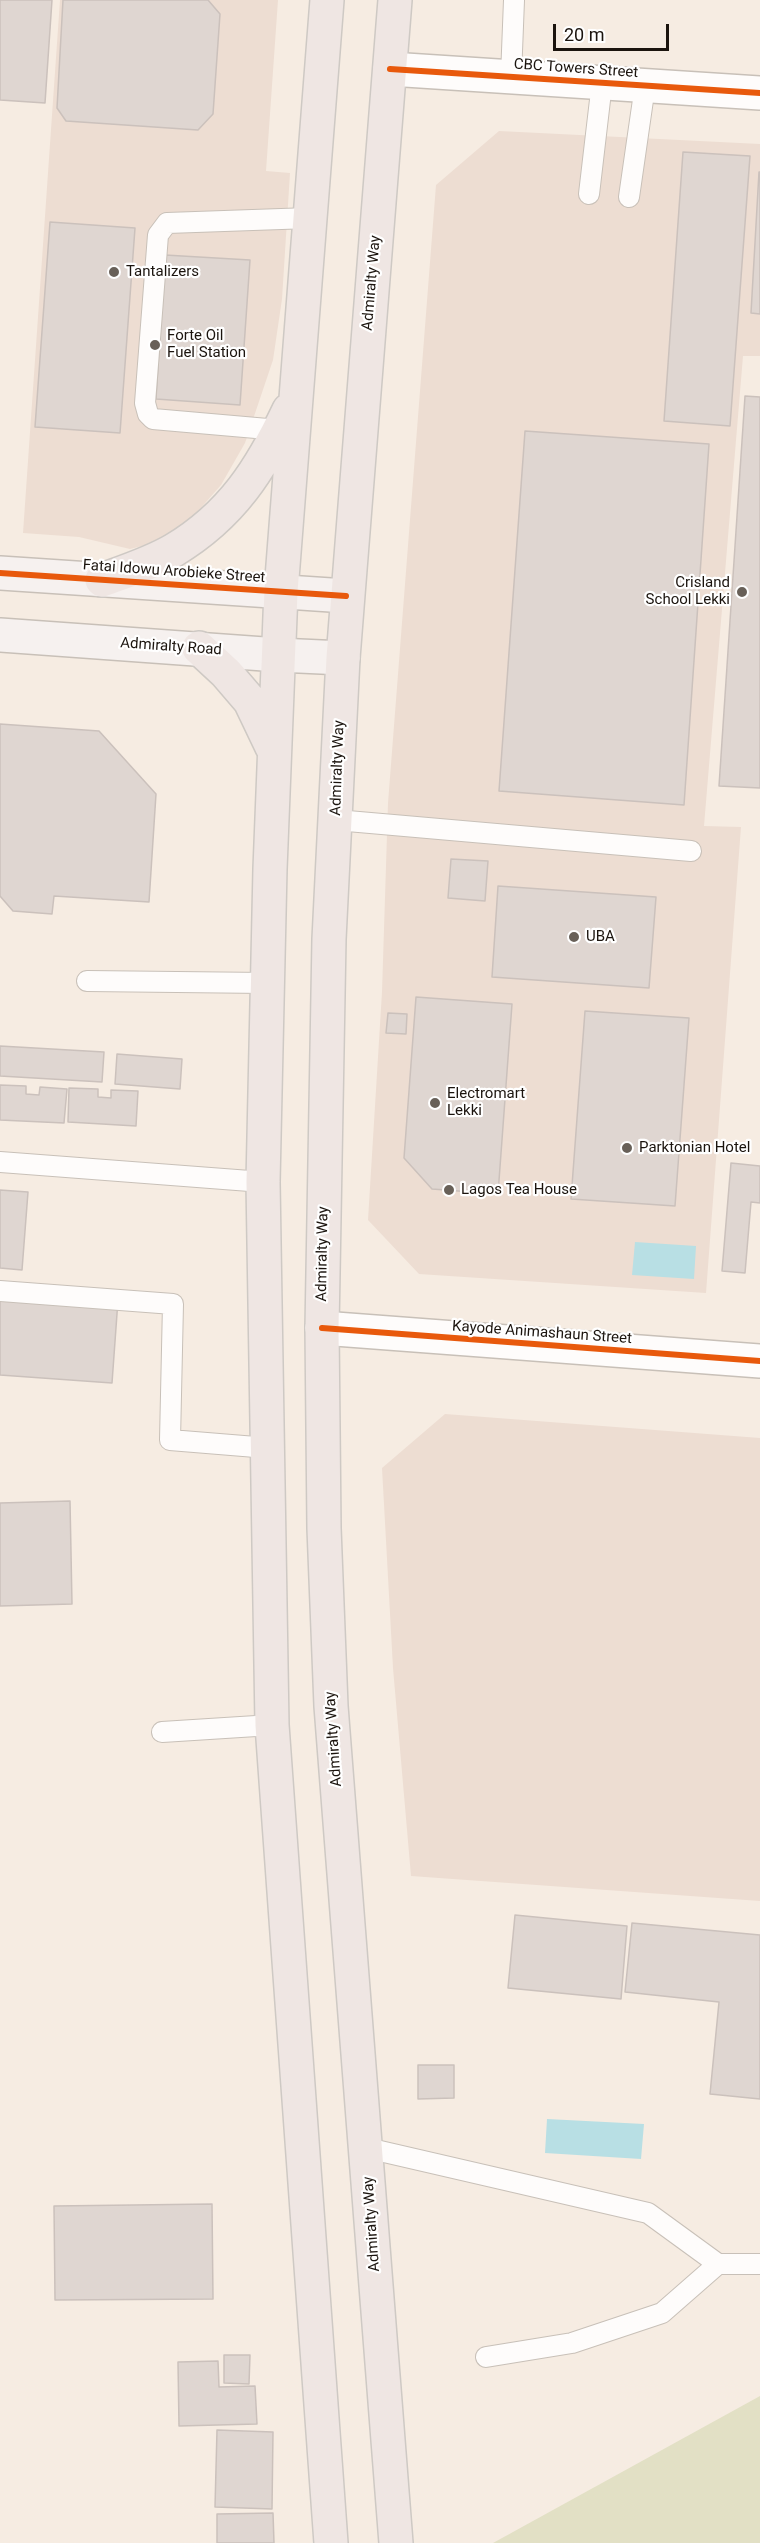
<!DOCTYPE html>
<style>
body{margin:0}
#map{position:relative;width:760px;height:2543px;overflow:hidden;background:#f6ece2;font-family:Roboto,sans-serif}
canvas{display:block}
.scale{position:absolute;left:553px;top:24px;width:116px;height:27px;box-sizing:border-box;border:3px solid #1b140e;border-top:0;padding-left:8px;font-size:18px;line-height:21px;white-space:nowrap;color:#1b140e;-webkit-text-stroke:4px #fff;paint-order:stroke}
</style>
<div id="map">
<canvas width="760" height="2543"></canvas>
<div class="scale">20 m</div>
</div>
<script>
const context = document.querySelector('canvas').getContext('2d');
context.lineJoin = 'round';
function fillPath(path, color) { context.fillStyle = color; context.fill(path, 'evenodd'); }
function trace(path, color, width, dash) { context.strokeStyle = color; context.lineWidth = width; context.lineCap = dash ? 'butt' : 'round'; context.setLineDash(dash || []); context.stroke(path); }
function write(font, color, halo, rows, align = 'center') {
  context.font = font + ' Roboto,sans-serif'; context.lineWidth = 4.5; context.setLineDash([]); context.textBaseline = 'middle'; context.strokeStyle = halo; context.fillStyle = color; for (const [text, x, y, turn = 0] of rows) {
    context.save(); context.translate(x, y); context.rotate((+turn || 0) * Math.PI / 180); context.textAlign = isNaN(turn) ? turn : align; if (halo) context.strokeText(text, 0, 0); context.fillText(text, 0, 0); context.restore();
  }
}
fillPath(new Path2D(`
 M60,0H278L266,171L290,173L282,299L273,360L245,443L221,485L192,518L158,542L130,549L79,537L23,533Z
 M499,131L760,144V356H743L704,826L741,827L706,1293L419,1274L368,1220L382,992L388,803L436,185Z
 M445,1414L760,1438V1901L411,1876L393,1668L382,1468Z`), '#edddd2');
fillPath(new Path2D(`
 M760,2396V2543H493Z`), '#e2e0c5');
fillPath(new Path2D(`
 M635,1242L696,1246L694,1279L632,1275Z
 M547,2119L644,2124L641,2159L545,2153Z`), '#b8dfe4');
const building = new Path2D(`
 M0,0H52L45,103L0,100Z
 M63,0H208L220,14L213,114L198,130L66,121L57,108Z
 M683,152L750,156L730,426L664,421Z
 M759,172H760V314L751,313Z
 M50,222L135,228L120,433L35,427Z
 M165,255L250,260L240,405L156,399Z
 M745,396L760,397V788L719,786Z
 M525,431L709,444L684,805L499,791Z
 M0,724L99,731L156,794L149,902L54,896L52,914L13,911L0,896Z
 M451,859L488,861L485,901L448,898Z
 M498,886L656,897L649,988L492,977Z
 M416,997L512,1004L498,1194L432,1189L404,1158Z
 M585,1011L689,1018L675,1206L571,1199Z
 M388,1013L407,1014L406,1034L386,1033Z
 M0,1046L104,1052L102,1082L0,1076Z
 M117,1054L182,1059L180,1089L115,1084Z
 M0,1085L26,1086V1094L39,1095L40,1087L67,1089L64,1123L0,1120Z
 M69,1088L98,1089V1097L111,1098V1090L138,1091L136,1126L68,1122Z
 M731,1163L760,1166V1203L751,1202L745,1273L722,1271Z
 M0,1190L28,1192L22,1270L0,1268Z
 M0,1292L118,1300L112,1383L0,1375Z
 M70,1501L72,1604L0,1606V1503Z
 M515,1915L627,1926L621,1999L508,1988Z
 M632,1923L760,1935V2099L710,2094L719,2002L625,1992Z
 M418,2065H454V2098L418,2099Z
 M212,2204L213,2299L55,2300L54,2206Z
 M224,2355H250L249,2384L224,2383Z
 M218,2361L219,2387L255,2386L257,2424L179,2426L178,2362Z
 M217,2430L273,2432L272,2509L215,2507Z
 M273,2513L274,2543H217V2514Z`);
fillPath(building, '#dfd6d1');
trace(building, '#cbc1bc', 1.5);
const lane = new Path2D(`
 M511,77L514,0
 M589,194L602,83
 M629,197L645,86
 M279,430L153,419L148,414L145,403L158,235L167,223L310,218
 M336,820L691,851
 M87,981L266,983
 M0,1162L263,1182
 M0,1291L173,1304L170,1440L268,1448
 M162,1732L272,1725
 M367,2148L648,2213L718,2264
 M486,2357L572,2343L662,2313L718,2264H760`);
const street = new Path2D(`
 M390,69L760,93
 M322,1328L760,1361`);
const secondary = new Path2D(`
 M0,573L346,596
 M0,635L278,655L343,658`);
const primary = new Path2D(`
 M327,0L281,591L270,869L263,1182L272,1725L331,2543
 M395,0L343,658L329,939L322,1328L324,1528L331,1706L396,2543
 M102,580C127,571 152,563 174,550C232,515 261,469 289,410
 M199,648L226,673L250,701L272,747`);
trace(lane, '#c8c0b8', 22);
trace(street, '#c8c0b8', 36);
trace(secondary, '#c8c0b8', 36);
trace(primary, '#cec9c4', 36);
trace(lane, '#fefcfb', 20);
trace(street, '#fefcfb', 33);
trace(secondary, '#f6f1ef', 33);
trace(primary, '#efe6e3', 33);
trace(new Path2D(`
 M390,69L760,93
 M0,573L346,596
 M322,1328L760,1361`), '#e8590c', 6);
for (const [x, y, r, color] of [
 [114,272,6,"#686058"],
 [155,345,6,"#686058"],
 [742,592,6,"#686058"],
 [574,937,6,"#686058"],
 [435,1103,6,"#686058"],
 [627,1148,6,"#686058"],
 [449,1190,6,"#686058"]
]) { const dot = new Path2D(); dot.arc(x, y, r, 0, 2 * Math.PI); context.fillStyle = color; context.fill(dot); trace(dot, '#fff', 2); }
write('15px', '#1b140e', '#fff', [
 ["CBC Towers Street",576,69,4],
 ["Admiralty Way",372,283,-85],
 ["Fatai Idowu Arobieke Street",174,572,4],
 ["Admiralty Road",171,647,4],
 ["Admiralty Way",338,768,-88],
 ["Admiralty Way",323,1254,-89],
 ["Kayode Animashaun Street",542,1333,4],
 ["Admiralty Way",334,1739,-94],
 ["Admiralty Way",372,2224,-94]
]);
write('15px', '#1b140e', '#fff', [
 ["Tantalizers",126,272],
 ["Forte Oil",167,336],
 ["Fuel Station",167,353],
 ["Crisland",730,583,"right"],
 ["School Lekki",730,600,"right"],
 ["UBA",586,937],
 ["Electromart",447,1094],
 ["Lekki",447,1111],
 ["Parktonian Hotel",639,1148],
 ["Lagos Tea House",461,1190]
], 'left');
</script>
